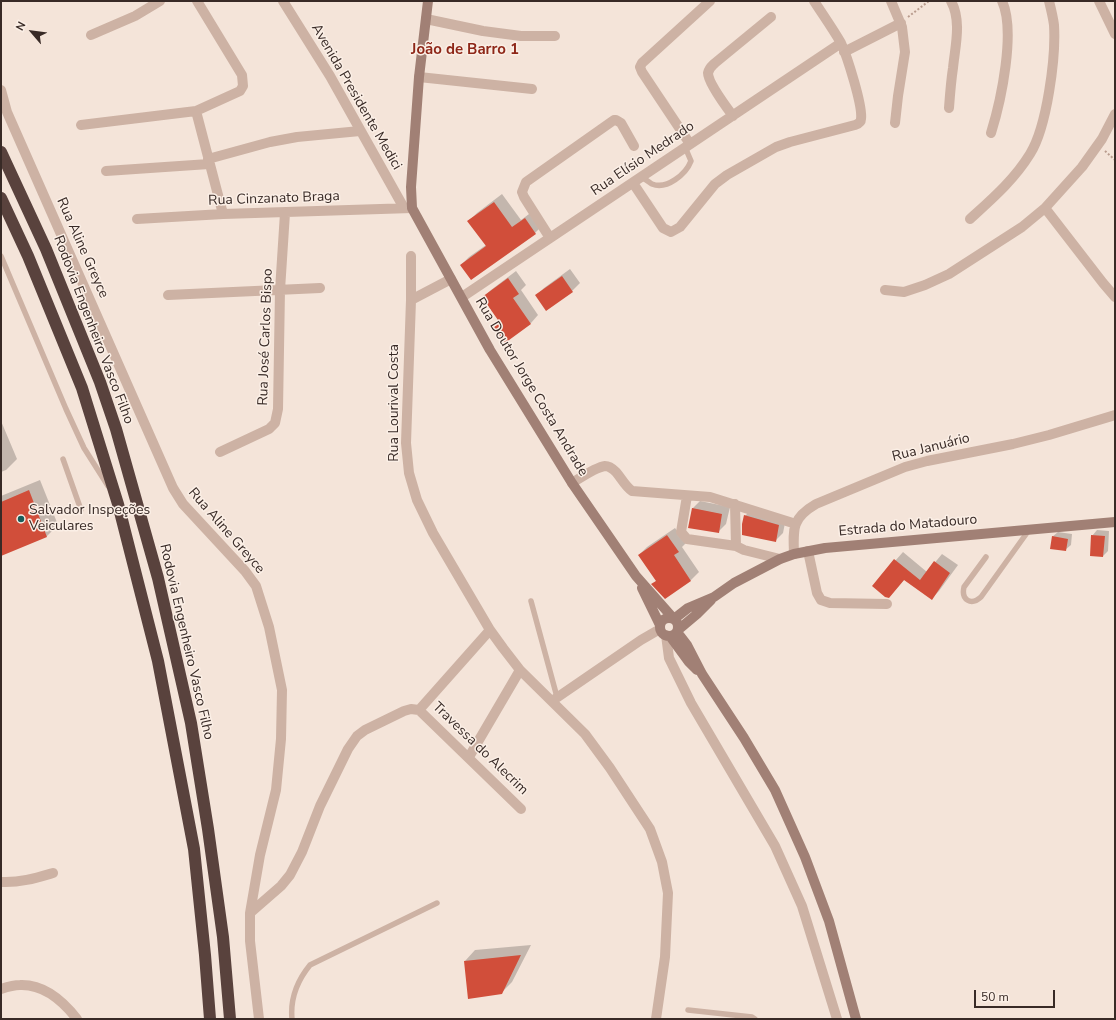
<!DOCTYPE html>
<meta charset="utf-8">
<style>
body{margin:0}
#map{position:relative;width:1116px;height:1020px;overflow:hidden;background:#f4e4d9;font-family:"Nunito Sans",sans-serif}
canvas{display:block}
.frame{position:absolute;inset:0;border:2px solid #382a26;pointer-events:none}
.north{position:absolute;left:12px;top:12px;width:40px;height:40px;-webkit-text-stroke:3px #fbefe6;paint-order:stroke;rotate:298deg;font-size:11px;font-weight:700;line-height:16px;text-align:center;color:#382a26}
.north::after{content:'';display:block;margin:auto;width:14px;height:18px;background:#382a26;clip-path:polygon(50% 0,100% 100%,50% 72%,0 100%)}
.scale{position:absolute;left:974px;top:990px;width:81px;height:18px;box-sizing:border-box;border:2px solid #382a26;border-top:0;padding-left:5px;font-size:12px;line-height:14px;white-space:nowrap;color:#382a26;-webkit-text-stroke:3px #fbefe6;paint-order:stroke}
</style>
<div id="map">
<canvas width="1116" height="1020"></canvas>
<div class="frame"></div>
<div class="north">N</div>
<div class="scale">50 m</div>
</div>
<script>
const context = document.querySelector('canvas').getContext('2d');
context.lineJoin = 'round';
function fillPath(path, color) { context.fillStyle = color; context.fill(path, 'evenodd'); }
function trace(path, color, width, dash) { context.strokeStyle = color; context.lineWidth = width; context.lineCap = dash ? 'butt' : 'round'; context.setLineDash(dash || []); context.stroke(path); }
function write(font, color, halo, rows, align = 'center') {
  context.font = font + ' "Nunito Sans",sans-serif'; context.lineWidth = 3; context.setLineDash([]); context.textBaseline = 'middle'; context.strokeStyle = halo; context.fillStyle = color; for (const [text, x, y, turn = 0] of rows) {
    context.save(); context.translate(x, y); context.rotate((+turn || 0) * Math.PI / 180); context.textAlign = isNaN(turn) ? turn : align; if (halo) context.strokeText(text, 0, 0); context.fillText(text, 0, 0); context.restore();
  }
}
fillPath(new Path2D(`
 M502,194L521,220L533,211L543,225L535,233L471,279L461,265L469,257L486,245L469,221L477,213Z
 M570,269L580,283L572,291L537,295L544,288Z
 M516,271L526,285L521,290L538,315L531,323L505,341L495,327L500,322L483,298L491,290Z
 M1,421L17,459L6,470L1,472Z
 M40,480L58,525L47,536L1,554V496Z
 M700,501L730,507L726,524L718,532L692,509Z
 M753,508L786,518L783,533L775,541L745,516Z
 M675,528L686,543L682,547L699,572L691,580L665,598L653,584L657,580L639,555L647,547Z
 M1097,530L1109,531L1108,551L1103,556L1092,536Z
 M1058,532L1072,534L1071,545L1065,550L1052,537Z
 M903,552L927,572L942,554L958,565L939,591L932,598L905,579L889,597L873,586Z
 M531,945L512,982L501,993L465,961L475,950Z`), '#0003');
fillPath(new Path2D(`
 M494,202L512,227L525,218L536,234L471,280L460,265L486,246L467,221Z
 M562,276L573,292L546,311L535,295Z
 M508,278L519,294L513,298L531,324L505,343L494,327L500,323L482,297Z
 M29,490L47,537L1,556V502Z
 M692,508L722,514L719,533L688,528Z
 M744,515L779,525L776,542L742,535V524Z
 M667,535L679,552L674,555L691,581L665,599L651,584L656,581L638,555Z
 M1091,535L1105,536L1103,557L1090,556Z
 M1052,536L1068,539L1066,551L1050,549Z
 M894,559L920,580L934,561L950,573L932,600L904,580L889,598L885,597L872,586Z
 M521,955L502,994L468,999L464,961Z`), '#d14e3a');
trace(new Path2D(`
 M908,17L929,1
 M1105,151L1115,160`), '#b99c8e', 2, [2, 2]);
trace(new Path2D(`
 M641,177C645,179 649,182 652,184C667,190 686,174 691,161L685,147
 M1,256L66,409L84,448L108,486
 M63,459L81,510
 M986,557L964,587C961,600 971,606 981,597L1029,530
 M531,601L557,697
 M688,1010L752,1017L755,1019
 M292,1019C290,998 297,981 310,965L437,903`), '#cdb2a4', 5.5);
trace(new Path2D(`
 M283,1L330,76L404,208
 M891,1L902,27L905,52L898,96L895,123
 M1099,1L1115,34
 M426,19L483,31L521,36H555
 M91,35L135,16L160,1
 M844,52L901,23
 M419,77L532,89
 M1,90L7,112L173,488L183,504L245,571L256,586L269,627L282,690L281,739L276,790L260,855L250,913V941L259,1019
 M949,108C950,94 951,81 953,68C955,47 962,21 951,1
 M196,111L223,214
 M733,116C727,108 708,82 708,73C709,68 712,66 715,63L771,17
 M81,125L196,111L240,91L243,86L242,75L197,1
 M991,133C1001,101 1016,31 1002,1
 M690,144L642,72L640,67L642,63L710,1
 M208,159L270,142L297,137L360,131
 M106,171L209,164
 M633,183L663,228L671,232L680,227L715,184L727,175L776,147L790,142L855,125C858,124 861,122 861,119C863,106 847,56 841,43C833,29 823,15 814,1
 M1045,208L1103,283L1115,297
 M137,219L223,214L412,208
 M970,219C992,199 1014,180 1030,154C1047,127 1056,57 1054,25C1053,17 1051,9 1049,1
 M550,238L524,197L522,192L526,182L614,120H616L621,123L634,146
 M411,256V300L406,443L409,473L417,500L433,533L490,630L503,648L520,670L585,734L610,768L650,829L662,862L668,893L665,957L656,1019
 M885,290L904,292L925,285L949,274L1022,227L1045,208L1082,167L1102,139L1115,114
 M168,295L320,288
 M462,297L841,43
 M411,300L451,279
 M220,452L269,429L275,423L278,409L280,290L285,213
 M572,483C580,478 596,467 605,466C609,466 613,469 616,472C622,479 625,486 632,491L710,497L796,524
 M687,496L681,532L687,539L736,546
 M735,504L736,546L744,550L780,559
 M808,551L817,593L821,600L830,603L887,604
 M794,554C793,528 792,518 816,504L905,467L927,461L1013,444L1049,435L1115,415
 M666,635L669,658L691,703L775,846L802,906L837,1019
 M552,701L641,640L660,629
 M419,710L521,809
 M419,710L490,630
 M469,757L520,670
 M1,882C20,883 36,878 53,873
 M250,913L281,886L290,875L302,852L320,806L348,749L357,736L365,730L404,711L411,709L419,710
 M1,989C7,987 14,985 20,985C44,984 63,1001 77,1019`), '#cdb2a4', 10);
trace(new Path2D(`
 M428,1L419,77L411,187L412,208L490,350L572,483L636,576L673,618
 M642,588L660,625
 M660 627a9 9 0 1 1 18 0a9 9 0 1 1-18 0Z
 M674,619L688,608L714,597L734,583L780,559L794,554L825,548L1115,522
 M678,630L697,614L711,600
 M677,632L687,645L702,674L744,738L775,790L805,857L829,921L856,1019
 M670,636L689,662L697,670`), '#a18075', 10);
trace(new Path2D(`
 M1,152L46,249L100,382L116,429L158,578L191,723L208,829L223,937L230,1019
 M1,198L28,256L82,388L118,504L158,661L194,849L205,955L210,1019`), '#59423d', 12);
for (const [x, y, r, color] of [
 [21,519,4,"#185d5a"]
]) { const dot = new Path2D(); dot.arc(x, y, r, 0, 2 * Math.PI); context.fillStyle = color; context.fill(dot); trace(dot, '#fbefe6', 1.5); }
write('14px', '#382a26', '#fbefe6', [
 ["Avenida Presidente Medici",356,97,60],
 ["Rua Elísio Medrado",643,159,-34],
 ["Rua Cinzanato Braga",274,199,-2],
 ["Rua Aline Greyce",82,248,66],
 ["Rodovia Engenheiro Vasco Filho",93,330,69],
 ["Rua José Carlos Bispo",266,337,-88],
 ["Rua Doutor Jorge Costa Andrade",531,387,59],
 ["Rua Lourival Costa",395,403,-90],
 ["Rua Januário",931,448,-14],
 ["Estrada do Matadouro",908,526,-5],
 ["Rua Aline Greyce",226,531,49],
 ["Rodovia Engenheiro Vasco Filho",186,642,77],
 ["Travessa do Alecrim",480,749,44]
]);
write('14px', '#382a26', '#fbefe6', [
 ["Salvador Inspeções",29,511],
 ["Veiculares",29,527]
], 'left');
write('bold 15px', '#8e2718', '#fbefe6', [
 ["João de Barro 1",465,50]
]);
</script>
